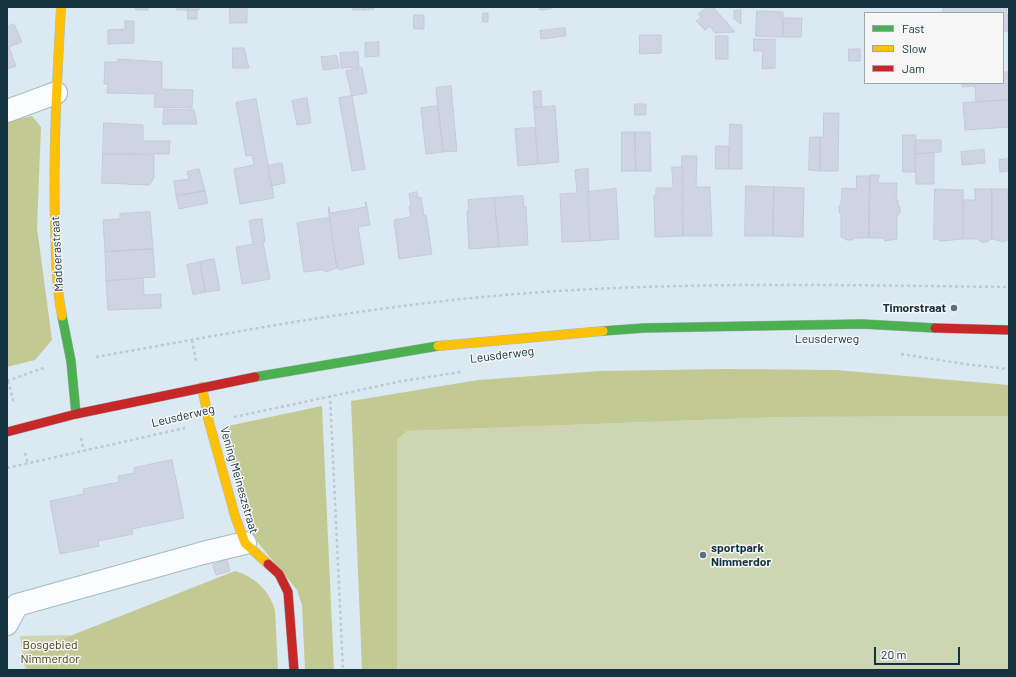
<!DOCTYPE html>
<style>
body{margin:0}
#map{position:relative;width:1016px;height:677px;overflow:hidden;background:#dbeaf2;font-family:Barlow,sans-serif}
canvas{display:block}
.frame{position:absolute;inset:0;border:8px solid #12323f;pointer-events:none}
.legend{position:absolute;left:864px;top:12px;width:140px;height:72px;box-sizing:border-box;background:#f6f6f6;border:1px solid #9ba8ad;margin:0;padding:5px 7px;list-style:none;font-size:12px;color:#12323f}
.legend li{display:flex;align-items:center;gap:8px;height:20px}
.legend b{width:20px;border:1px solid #9ba8ad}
.scale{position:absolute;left:874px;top:647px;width:86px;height:18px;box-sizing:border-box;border:2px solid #12323f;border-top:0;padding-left:5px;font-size:12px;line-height:14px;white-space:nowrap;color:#12323f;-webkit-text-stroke:3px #f6f6f6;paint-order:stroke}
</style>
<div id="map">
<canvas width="1016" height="677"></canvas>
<div class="frame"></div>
<ul class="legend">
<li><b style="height:5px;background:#4caf50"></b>Fast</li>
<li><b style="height:5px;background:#ffc107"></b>Slow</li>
<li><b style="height:5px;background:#c62828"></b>Jam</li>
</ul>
<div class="scale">20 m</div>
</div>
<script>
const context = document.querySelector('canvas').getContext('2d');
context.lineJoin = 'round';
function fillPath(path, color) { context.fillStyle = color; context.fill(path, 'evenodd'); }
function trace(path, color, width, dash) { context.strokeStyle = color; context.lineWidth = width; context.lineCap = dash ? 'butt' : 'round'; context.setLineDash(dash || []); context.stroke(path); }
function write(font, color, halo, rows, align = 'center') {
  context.font = font + ' Barlow,sans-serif'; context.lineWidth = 3; context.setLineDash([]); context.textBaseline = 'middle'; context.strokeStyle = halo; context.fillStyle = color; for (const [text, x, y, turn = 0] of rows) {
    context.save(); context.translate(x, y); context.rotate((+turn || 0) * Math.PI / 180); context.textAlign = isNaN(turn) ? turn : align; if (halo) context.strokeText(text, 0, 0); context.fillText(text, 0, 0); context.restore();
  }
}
fillPath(new Path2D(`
 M1009,416V670H397V440L407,431L781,417Z
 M70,635L81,670H25L20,636Z`), '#ced5b3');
fillPath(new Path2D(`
 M32,116L41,127L37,228L52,340L35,360L7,367V122Z
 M727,369L836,370L1009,385V416L781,417L407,431L397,440V670H362L351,401L478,380L600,371Z
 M322,406L334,670H305L302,605L297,590L250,533L223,427Z
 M235,571C255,577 269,590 275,610L278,670H27L24,654Z`), '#c3c993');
const building = new Path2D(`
 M136,7H148V10H136Z
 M177,7H188V10H177Z
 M188,7H199V10H188Z
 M230,7H247V23H230Z
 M353,7H364V10H353Z
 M364,7H374V9L364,10Z
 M540,7H551V9L540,10Z
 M707,7H713L735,32L715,33L710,26L705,30L696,21L701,17L699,14Z
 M963,7H1006L1007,15H1009L1008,31H1003V13H943V8Z
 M188,10H197V19H188Z
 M741,10V24L734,19V11Z
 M757,11L783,12V37L756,36Z
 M483,13H488V22H483Z
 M414,15H424V29H414Z
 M784,18H802L801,37H784Z
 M125,21H134V43L108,44V30L125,29Z
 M14,24L22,42L9,47L16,66L7,69V27Z
 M565,28L566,36L541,39L540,31Z
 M640,35H661V53L640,54Z
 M716,36H728V59H716Z
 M754,39H775V68L762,69L763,51H754Z
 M379,42V56L365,57V43Z
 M233,48H244L249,68H233Z
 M849,49H860V61H849Z
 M358,52L359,67L341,68L340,53Z
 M337,56L339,68L323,70L321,57Z
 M118,59L162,62V89L193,90L192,108L154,107L155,94L107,93L108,84H104L105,62H118Z
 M362,68L367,93L352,96L346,71Z
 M1003,72H1009V100L976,102L975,86L962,87V83H1003Z
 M451,86L457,151L443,152L436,88Z
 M541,91L542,107L534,108L533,92Z
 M352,96L365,169L352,171L339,98Z
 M307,98L311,123L297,125L292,101Z
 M256,99L274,198L240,204L234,169L254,165L252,155L246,156L236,103Z
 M1009,100V127L965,130L963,103Z
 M635,104H646V115H635Z
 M438,106L443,152L426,154L421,108Z
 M555,106L559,162L538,164L534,108Z
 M164,109L194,110L197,124H163Z
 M824,113H839L838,171H820V137H823Z
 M104,123L143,125V141H170L169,154H103Z
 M730,124L742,125V169H729Z
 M535,128L538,164L518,166L515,129Z
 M622,132H635L636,171H622Z
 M635,132H650L651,171H636Z
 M903,135H916L915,172H903Z
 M810,137H820V171L809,170Z
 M916,140H941V152L915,154Z
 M716,146H729V169H716Z
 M984,150L985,163L962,165L961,152Z
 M934,153V184H916L915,154Z
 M103,154L154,155V178L149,185L102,183Z
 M682,156H697L696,187H710L712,236H683Z
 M1009,159V171L1000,172L999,160Z
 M282,163L285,183L271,186L267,166Z
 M672,167H683V236L655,237L654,195L656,196V188H673Z
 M199,169L205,191L176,196L174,181L189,179L187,172Z
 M588,169L590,241L562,242L560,194L577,193L575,170Z
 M870,175H879L878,183H897L896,200H898V205L900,207V213L897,216V239L885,241L883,238H869Z
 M857,176H870L869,238H855L853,240H847L841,237V215L839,212V206L841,204L842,188L856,189Z
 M746,186L774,187L773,236H745Z
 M774,187L804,188L803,237L773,236Z
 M616,189L619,239L590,241L587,192Z
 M935,189L963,190V239L940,241L938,239H934Z
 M975,189H992V239L986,242H981L978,239H963V200H975Z
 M992,189H1008L1009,239L1004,242L992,239Z
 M205,191L208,203L179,209L176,196Z
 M417,192L418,198L421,197L424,216L426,215L432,254L399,259L394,220L411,217L409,206L411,205L409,194Z
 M523,196L524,207H526L528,245L499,247L494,198Z
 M494,198L499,247L469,249L467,211L469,210L468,200Z
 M365,202H366L370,225L358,227L364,264L339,270V267L337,268L328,207H329L330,213L366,207Z
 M150,212L153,249L105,252L103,220L120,219V214Z
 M329,218L337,268L326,272L323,270L304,272L297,223Z
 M262,219L265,242H263L270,279L242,284L236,247L253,244L249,221Z
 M153,249L155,277L106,281L105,252Z
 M214,259L220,290L205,292L200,262Z
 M200,262L205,292L193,295L187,265Z
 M143,279L144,295L161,294V308L108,310L106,281Z
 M172,460L184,518L132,529L133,534L98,541L99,546L60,554L50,501L84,494L83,489L119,482L118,476L135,473L134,468Z
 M227,560L230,571L216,575L213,565Z`);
fillPath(building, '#ced4e2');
trace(building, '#c4c9d9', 1);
const street = new Path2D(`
 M7,111L56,93
 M7,624L17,605L203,553L245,543`);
const fast = new Path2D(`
 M62,316L71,361L76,414
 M603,331L644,328L862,324L935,328
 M255,377L438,346`);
const slow = new Path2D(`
 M61,7C57,80 53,152 55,225C56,255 56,286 62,316
 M438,346L603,331
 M202,387L209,422L235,516L245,543L268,564`);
const jam = new Path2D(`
 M935,328L1009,330
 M7,432L76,414L255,377
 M268,564L279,574L288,592L294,670`);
trace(street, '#a5bac3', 24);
trace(fast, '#a5bac3', 10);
trace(slow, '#a5bac3', 10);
trace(jam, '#a5bac3', 10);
trace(new Path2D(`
 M192,340L196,361
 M901,354L965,364L1009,369
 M96,357C203,338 311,317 419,304C615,279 812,285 1009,287
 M7,381L46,367
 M8,381L14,404
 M330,395L343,670
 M234,417L402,381L461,372
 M81,438L84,451
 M25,453L28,464
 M7,468L185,428`), '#c0c9ce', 2.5, [3, 3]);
trace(street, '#fafcfd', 22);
trace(fast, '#4caf50', 9);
trace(slow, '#ffc107', 9);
trace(jam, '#c62828', 9);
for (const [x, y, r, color] of [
 [954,308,4,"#58727e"],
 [703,555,4,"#58727e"]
]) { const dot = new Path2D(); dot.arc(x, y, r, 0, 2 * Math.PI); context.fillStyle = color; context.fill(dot); trace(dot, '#f6f6f6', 1.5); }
write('12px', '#12323f', '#f6f6f6', [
 ["Madoerastraat",57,254,-93],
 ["Leusderweg",827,339],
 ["Leusderweg",502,355,-7],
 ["Leusderweg",183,416,-13],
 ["Vening Meineszstraat",239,480,74]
]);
write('bold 12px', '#12323f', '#f6f6f6', [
 ["Timorstraat",946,308],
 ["sportpark",711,548,"left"],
 ["Nimmerdor",711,562,"left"]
], 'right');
write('12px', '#414014', '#f6f6f6', [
 ["Bosgebied",50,645],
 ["Nimmerdor",50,659]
]);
</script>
